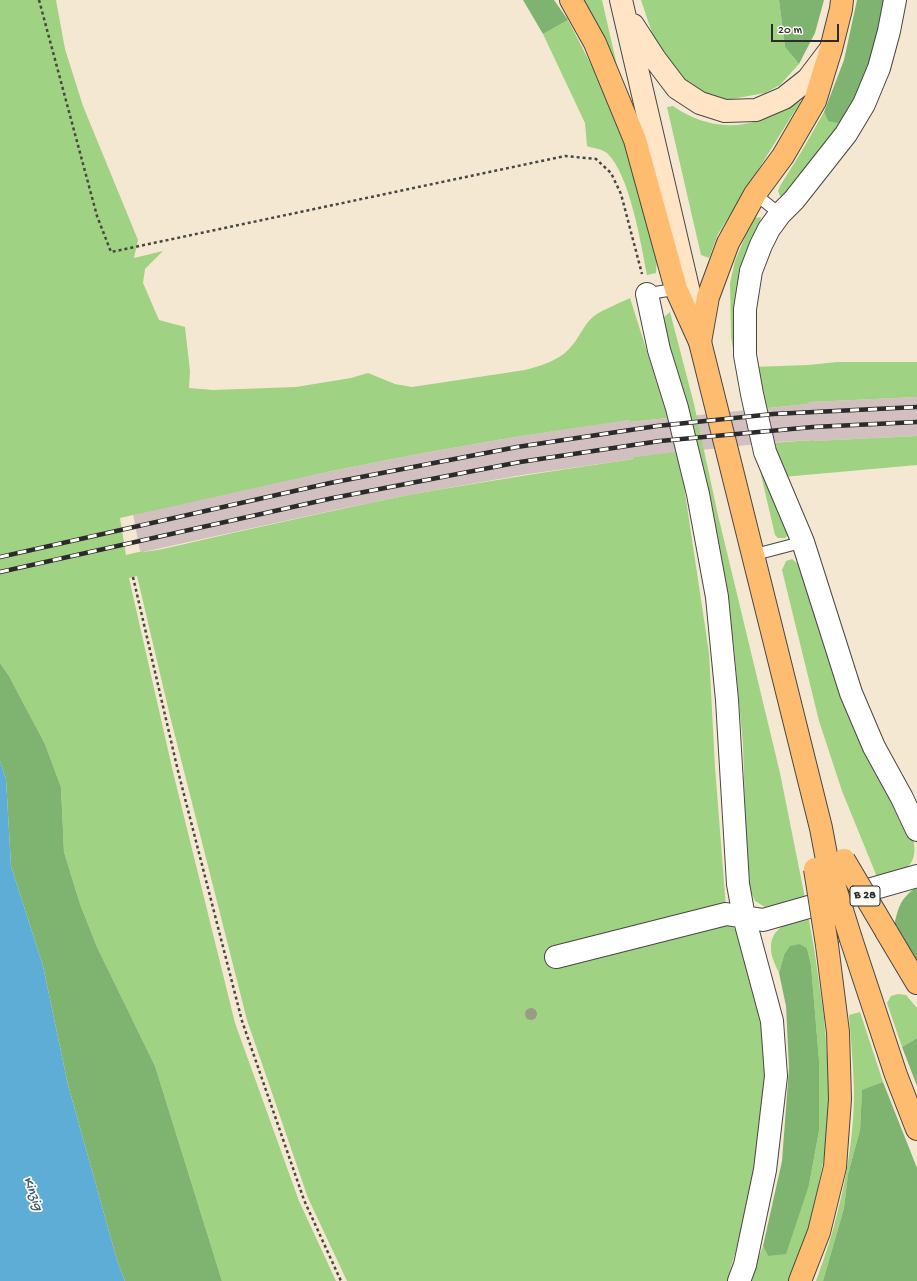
<!DOCTYPE html>
<style>
body{margin:0}
#map{position:relative;width:917px;height:1281px;overflow:hidden;background:#f5e8d2;font-family:"Gochi Hand",sans-serif}
canvas{display:block}
.scale{position:absolute;left:771px;top:24px;width:68px;height:18px;box-sizing:border-box;border:2px solid #2b2b2b;border-top:0;padding-left:5px;font-size:12px;line-height:14px;white-space:nowrap;color:#2b2b2b;-webkit-text-stroke:3px #fdfcf7;paint-order:stroke}
</style>
<div id="map">
<canvas width="917" height="1281"></canvas>
<div class="scale">20 m</div>
</div>
<script>
const context = document.querySelector('canvas').getContext('2d');
context.lineJoin = 'round';
function fillPath(path, color) { context.fillStyle = color; context.fill(path, 'evenodd'); }
function trace(path, color, width, dash) { context.strokeStyle = color; context.lineWidth = width; context.lineCap = dash ? 'butt' : 'round'; context.setLineDash(dash || []); context.stroke(path); }
function write(font, color, halo, rows, align = 'center') {
  context.font = font + ' "Gochi Hand",sans-serif'; context.lineWidth = 3.5; context.setLineDash([]); context.textBaseline = 'middle'; context.strokeStyle = halo; context.fillStyle = color; for (const [text, x, y, turn = 0] of rows) {
    context.save(); context.translate(x, y); context.rotate((+turn || 0) * Math.PI / 180); context.textAlign = isNaN(turn) ? turn : align; if (halo) context.strokeText(text, 0, 0); context.fillText(text, 0, 0); context.restore();
  }
}
fillPath(new Path2D(`
 M917,397V436L813,441V440L776,442L635,457L634,459L522,475L425,492L335,510L143,552V551H140L133,514L327,472L418,454L515,437L620,421L630,420V422L807,404V403L810,402Z`), '#d2bfbf');
fillPath(new Path2D(`
 M0,0H56L65,49L83,106L138,240L134,258L163,251L145,269L143,283L159,320L185,327L190,371L189,388L213,390L296,387L351,378L368,373L395,384L412,387L525,370C540,366 558,361 569,349C579,339 583,325 594,316C602,310 620,303 630,298L668,418L630,422L629,420L515,437L418,454L327,472L120,518L126,555L143,551L144,552L163,549C250,529 337,509 425,492C495,480 564,469 634,459V457L676,452L684,486L709,653L715,767L727,920L740,935L765,1029L766,1085L758,1155L742,1229L727,1281H347L308,1198L247,1020L170,716L137,576L129,578L173,772L235,1023L299,1201L336,1281H222L155,1066L97,947L80,904L64,852L61,787L45,744L9,676L0,663Z
 M579,0H602L620,79Z
 M641,0H779L785,47L799,64L780,85L765,93L726,100L708,96L686,85L655,42Z
 M568,20L602,86L628,154L657,255L656,273L647,275C641,244 630,175 607,153C602,149 592,148 587,146L585,123L543,34Z
 M801,101L718,234L709,258L701,255L667,107L673,106C699,124 727,130 758,121C772,117 788,107 801,101Z
 M824,112L828,121L851,116L784,196H780L778,191L780,186L803,149Z
 M761,217L740,308L790,533L785,538H778L775,535L737,372L731,337L730,283L735,261L745,237L755,218Z
 M670,312L694,404L718,515L780,773L805,898L785,904L765,907L755,901L751,892L747,872L743,744L734,647L724,583L662,331L664,317Z
 M837,362H917V397L810,402L807,403V404L758,409L752,367L808,365Z
 M917,436V465L783,477L770,443L813,440V441Z
 M792,559L802,567L858,726L914,842C914,846 915,851 914,855C911,872 891,875 877,877L842,791L819,721L782,570L786,561Z
 M808,915L814,948L824,1017L829,1082L826,1148L811,1221L789,1281H749L763,1246L768,1256L809,1185L819,1131V1060L811,965L807,948L800,944L784,955L779,973C776,966 771,957 771,949C770,927 791,921 808,915Z
 M898,994L906,995L917,1008V1038L902,1047L887,1003L891,996Z
 M860,1012L883,1082L862,1091L860,1130L848,1174L844,1208L823,1281H816C838,1224 855,1149 854,1088C853,1064 851,1039 849,1015Z`), '#9fd282');
fillPath(new Path2D(`
 M523,0H554L568,20L543,34Z
 M779,0H824L815,33L799,64L785,47Z
 M857,0H889L888,8L851,116L838,123L828,121L824,112L844,60Z
 M0,663L9,676L45,744L61,787L64,852L80,904L97,947L155,1066L222,1281H125L117,1260L68,1085L43,966L11,866L6,779L0,761Z
 M914,889H917V962L894,926C898,910 899,900 914,889Z
 M800,944L807,948L811,965L819,1060V1131L809,1185L786,1254L768,1256L763,1246L782,1161L789,1068L786,1006L779,973L784,955L790,946Z
 M917,1038V1086L902,1047Z
 M883,1082L917,1168V1281H823L844,1208L848,1174L860,1130L862,1090Z`), '#7fb470');
fillPath(new Path2D(`
 M0,761L6,779L11,866L43,966L68,1085L117,1260L125,1281H0Z`), '#5dadd7');
const lane = new Path2D(`
 M755,194L780,214
 M647,294L676,289
 M753,555L803,542`);
const street = new Path2D(`
 M895,0L889,31L879,68L864,104L846,134L794,200L780,214L769,229L761,245L751,271L745,309V355L752,394L765,452L803,542L851,693L874,747L902,798L917,830
 M647,294L659,350L677,408L698,494L717,597L727,700L738,884L744,917L772,1021L776,1076L765,1170L745,1265L739,1281
 M556,957L726,914L763,920L917,876`);
const secondary = new Path2D(`
 M621,0L695,318
 M633,25L655,59L677,88L700,103L725,111L756,110L784,98L808,79L830,50`);
const primary = new Path2D(`
 M571,0L595,43L635,140L676,289L700,342
 M700,342L708,297L728,243L755,194L783,156L815,101L831,49L841,9L842,0`);
const highway = new Path2D(`
 M700,342L821,828L828,865
 M886,931L917,983
 M851,939L896,1075L917,1129
 M800,1281L819,1232L835,1167L840,1099L838,1032L827,945`);
trace(lane, '#494744', 13);
trace(street, '#494744', 24);
trace(secondary, '#494744', 24);
trace(primary, '#494744', 24);
trace(highway, '#494744', 24);
trace(new Path2D(`
 M39,0L97,216L111,252L565,156L596,159L611,173L621,194L642,274
 M133,577L178,771L242,1021L304,1200L341,1281`), '#494744', 2.5, [3, 3]);
trace(lane, '#fff', 11);
trace(street, '#fff', 22);
trace(secondary, '#ffe4c6', 22);
trace(primary, '#febc70', 22);
trace(highway, '#febc70', 22);
const rail = new Path2D(`
 M0,557L330,483L517,447L657,426L773,414L917,407
 M0,572L333,498L520,462L660,441L813,427L917,422`);
trace(rail, '#2b2b2b', 4.5);
trace(rail, '#fdfcf7', 3, [9]);
const highwayBridge = new Path2D(`
 M844,860L886,931
 M828,865L851,939
 M815,869L827,945`);
trace(highwayBridge, '#494744', 24, []);
trace(highwayBridge, '#febc70', 22);
context.fillStyle = '#999c84';
for (const [x, y] of [
 [531,1014]
]) { context.beginPath(); context.arc(x, y, 6, 0, 2 * Math.PI); context.fill(); }
for (const [x, y, w] of [
 [865,896,30]
]) { const box = new Path2D(); box.roundRect(x - w / 2, y - 10, w, 20, 3); context.fillStyle = '#fdfcf7'; context.fill(box); trace(box, '#2b2b2b', 1); }
write('bold 12px', '#2b2b2b', null, [
 ["B 28",865,896]
]);
write('italic 14px', '#3f5f70', '#fdfcf7', [
 ["Kinzig",32,1194,70]
]);
</script>
